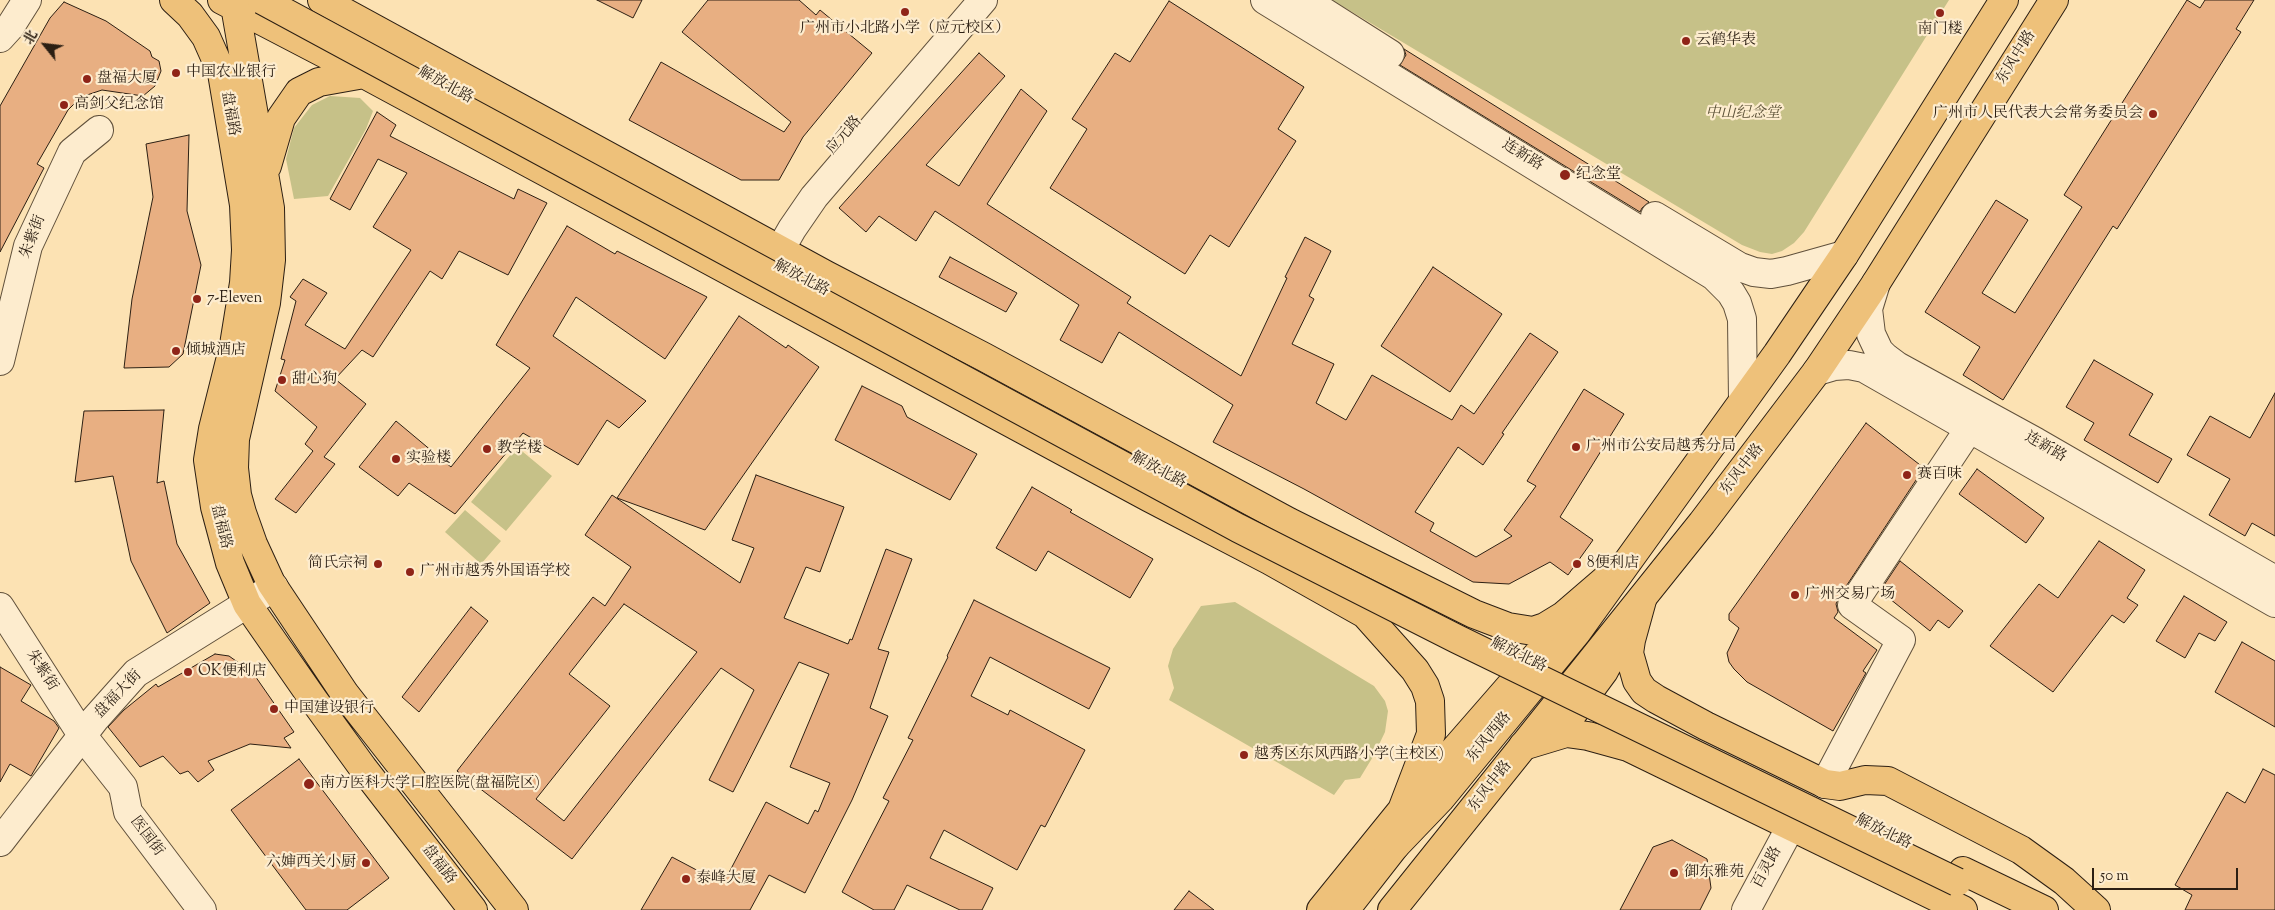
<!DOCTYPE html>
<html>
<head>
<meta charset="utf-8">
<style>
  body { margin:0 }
  #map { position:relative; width:2275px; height:910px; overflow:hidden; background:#fce2b3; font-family:"Sorts Mill Goudy","Noto Serif SC",serif }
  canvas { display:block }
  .north { position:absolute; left:20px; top:20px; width:50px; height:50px; -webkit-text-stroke:4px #fdecce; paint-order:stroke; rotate:299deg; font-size:14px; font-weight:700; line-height:20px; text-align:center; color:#2c1f13 }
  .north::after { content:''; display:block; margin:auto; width:18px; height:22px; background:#2c1f13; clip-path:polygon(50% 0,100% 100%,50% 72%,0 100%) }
  .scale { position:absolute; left:2092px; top:868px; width:146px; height:22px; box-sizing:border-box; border:2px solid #2c1f13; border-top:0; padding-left:6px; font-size:15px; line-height:18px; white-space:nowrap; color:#2c1f13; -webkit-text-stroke:4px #fdecce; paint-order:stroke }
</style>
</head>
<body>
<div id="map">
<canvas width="2275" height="910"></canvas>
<div class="north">北</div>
<div class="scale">50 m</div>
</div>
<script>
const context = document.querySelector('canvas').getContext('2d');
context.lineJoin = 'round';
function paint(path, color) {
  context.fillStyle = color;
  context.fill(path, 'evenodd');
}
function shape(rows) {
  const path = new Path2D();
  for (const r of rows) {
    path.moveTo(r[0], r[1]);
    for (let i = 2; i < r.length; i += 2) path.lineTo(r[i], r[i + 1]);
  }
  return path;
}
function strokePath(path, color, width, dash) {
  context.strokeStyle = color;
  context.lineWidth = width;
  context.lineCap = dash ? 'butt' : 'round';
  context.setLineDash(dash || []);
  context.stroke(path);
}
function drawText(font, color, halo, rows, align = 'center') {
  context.font = font + ' "Sorts Mill Goudy","Noto Serif SC",serif';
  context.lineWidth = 4.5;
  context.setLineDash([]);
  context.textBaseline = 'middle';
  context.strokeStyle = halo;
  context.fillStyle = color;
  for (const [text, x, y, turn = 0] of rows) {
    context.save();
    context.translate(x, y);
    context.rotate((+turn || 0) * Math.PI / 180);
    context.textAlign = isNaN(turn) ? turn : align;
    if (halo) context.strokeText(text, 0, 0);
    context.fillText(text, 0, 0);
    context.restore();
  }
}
paint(shape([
  [1332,0,1949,0,1804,232,1794,243,1782,251,1772,254,1760,252,1742,245],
  [330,96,360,98,373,111,366,129,328,196,294,199,286,159,294,128,312,105],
  [517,447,552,476,506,531,471,502],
  [465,510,501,541,481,564,445,532],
  [1235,602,1374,686,1385,701,1388,711,1385,732,1374,755,1360,778,1345,780,1334,795,1169,700,1174,688,1168,666,1173,649,1201,606]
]), '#c6c188');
const building = shape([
  [597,0,642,0,633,18,597,0],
  [708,0,799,0,816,15,820,10,872,53,803,137,779,180,741,180,629,120,661,62,784,132,791,122,682,32,708,0],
  [2187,0,2200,8,2205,0,2254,0,2236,29,2241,32,2117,229,2113,226,2003,400,1963,375,1980,347,1925,312,1996,200,2028,220,1982,293,2015,313,2082,207,2064,195,2187,0],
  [1169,1,1304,87,1278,129,1296,141,1229,247,1210,235,1185,274,1050,188,1087,129,1072,119,1115,53,1130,62,1169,1],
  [64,2,106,21,150,51,152,57,159,61,161,71,155,86,143,96,102,90,81,97,68,110,37,164,44,168,0,252,0,106,50,18,64,2],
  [1404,49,1649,202,1642,208,1640,212,1400,65,1406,55,1404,49],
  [979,53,1005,76,926,165,959,186,1021,89,1047,111,987,204,1131,297,1127,303,1241,376,1287,278,1285,277,1305,237,1331,251,1309,296,1314,299,1292,344,1334,364,1316,403,1346,420,1372,375,1452,420,1461,405,1474,414,1530,333,1558,352,1502,433,1504,434,1483,465,1458,447,1415,512,1434,523,1430,531,1476,557,1512,536,1504,530,1536,486,1527,481,1584,389,1624,414,1560,517,1593,540,1568,575,1550,562,1509,584,1473,582,1304,489,1213,442,1233,405,1119,332,1102,363,1060,340,1079,305,935,211,916,241,879,216,866,232,839,208,979,53],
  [377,112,396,125,390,136,514,199,518,189,547,203,508,275,459,251,442,279,430,271,373,357,362,350,335,379,366,404,324,457,335,464,296,513,275,499,313,451,305,444,317,427,275,391,285,360,281,359,296,301,290,297,303,279,327,293,305,325,345,349,411,250,373,227,407,173,378,159,350,210,330,199,377,112],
  [189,135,187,211,201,265,183,354,169,367,124,368,132,299,153,197,146,144,189,135],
  [567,226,615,254,617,251,707,297,665,359,576,297,553,336,646,401,619,428,607,420,578,465,523,433,455,514,409,483,398,496,359,467,396,421,451,467,530,368,496,345,567,226],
  [950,257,1017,293,1006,312,939,277,950,257],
  [1433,267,1502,314,1450,392,1381,346,1433,267],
  [739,316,786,348,788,345,819,367,705,530,617,498,739,316],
  [2094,360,2153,394,2129,435,2172,459,2158,483,2084,440,2094,423,2066,407,2094,360],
  [862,386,902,406,907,417,977,454,950,500,835,440,862,386],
  [2275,393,2275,536,2252,523,2245,536,2209,515,2230,479,2187,455,2210,416,2250,438,2275,393],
  [164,410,157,483,164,481,177,544,210,603,167,633,131,561,113,476,75,482,84,411,164,410],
  [1866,423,1924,468,1839,597,1836,604,1838,612,1834,618,1877,650,1863,671,1866,673,1833,731,1747,682,1734,669,1729,662,1727,653,1739,628,1729,620,1729,614,1866,423],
  [1977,469,2044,518,2026,543,1959,494,1977,469],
  [756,475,844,507,820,572,806,567,784,618,848,644,850,639,852,640,886,549,912,559,878,649,889,652,870,708,888,716,852,800,805,893,769,875,750,910,641,910,672,857,723,884,766,802,808,824,815,810,818,812,830,783,790,767,829,674,799,662,733,792,709,780,754,690,721,668,572,859,457,771,593,597,605,606,631,567,585,535,612,495,740,583,754,548,732,540,756,475],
  [624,604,697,652,564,821,536,799,610,706,569,674,624,604],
  [1032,487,1072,510,1070,512,1153,559,1130,598,1048,551,1036,571,996,548,1032,487],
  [2099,541,2145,570,2127,598,2138,605,2124,623,2112,615,2053,692,1990,646,2039,584,2058,598,2099,541],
  [1900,561,1963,611,1949,628,1938,620,1930,631,1880,591,1900,561],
  [2184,596,2227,622,2215,641,2199,633,2185,658,2156,641,2184,596],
  [974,600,1110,668,1089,709,990,657,971,696,1008,715,1010,710,1085,750,1045,827,1041,825,1017,870,944,830,930,858,993,888,982,910,960,910,907,885,894,910,874,910,842,892,889,801,883,798,913,740,908,738,948,657,947,656,974,600],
  [471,607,488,621,419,712,402,697,471,607],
  [2242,642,2275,661,2275,727,2215,692,2242,642],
  [215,654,229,656,253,673,294,732,284,738,291,748,250,744,208,761,214,770,198,782,188,771,180,774,163,756,140,767,108,727,124,710,156,684,158,687,215,654],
  [0,667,31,685,21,701,54,721,59,728,31,776,10,764,0,782,0,667],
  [299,759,389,878,347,910,306,910,231,810,299,759],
  [2263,769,2275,775,2275,910,2185,910,2192,895,2175,885,2227,792,2245,803,2263,769],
  [1672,840,1707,859,1711,888,1700,910,1620,910,1653,847,1672,840],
  [1189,891,1214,910,1174,910,1189,891]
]);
paint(building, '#e8af82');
strokePath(building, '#2c1f13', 1);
const minor = shape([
  [1265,0,1714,276,1731,293,1737,303,1742,319,1743,400],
  [1305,0,1390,54],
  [0,38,10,27,27,0],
  [1655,216,1740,267,1754,272,1771,274,1787,271,1844,255],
  [768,271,792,229,814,197,983,0],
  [1876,283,1868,309,1871,334,1879,351,1885,357,1897,366,2036,442,2275,580],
  [0,361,28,246,72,152,99,130],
  [1817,371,1834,366,1849,365,1864,368,2275,603],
  [0,607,82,735,123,787,128,812,202,910],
  [1825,784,1901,640,1852,605,1969,429],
  [0,842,95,719,136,673,274,587],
  [1746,910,1791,826]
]);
const major = shape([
  [174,0,190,15,206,37,222,73,244,205,246,250,244,283,234,345,213,429,208,460,215,507,230,563,247,604,313,699,363,768,473,910],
  [222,0,364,74,1150,498,1269,560,1365,614,1415,670,1425,686,1430,701,1431,734,1402,810,1395,846],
  [234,0,270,208,271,260,266,303,235,439,234,468,237,495,242,513,253,544,271,583,345,694,514,910],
  [322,0,826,275,984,357,1289,522,1474,614,1508,627,1533,631,1545,627,1563,616,1613,573],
  [267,166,281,118,299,92,319,82,364,74],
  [1642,600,1631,640,1629,653,1637,681,1644,691,1656,699,1706,726,1825,784,1840,786,1865,780,1888,781,2021,850,2064,881,2096,910],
  [1542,736,1560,725,1573,713,1604,671,1628,626],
  [1523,746,1566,733,1588,736,1628,747,1963,910],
  [1963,871,2044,910],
  [1321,910,1402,810,1566,622]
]);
const highway = shape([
  [1345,910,1395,846,1440,799,1577,632,1777,354,1844,255,2004,0],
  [1392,910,1702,523,1817,371,1876,283,2054,0]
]);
strokePath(minor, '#60503b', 30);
strokePath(major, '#2c1f13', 30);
strokePath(highway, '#2c1f13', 30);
strokePath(minor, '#fdecce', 28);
strokePath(major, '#eec17a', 28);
strokePath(highway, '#eec17a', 28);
const majorBridge = shape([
  [262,0,1238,528,1457,639,1957,882]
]);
strokePath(majorBridge, '#2c1f13', 30, []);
strokePath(majorBridge, '#eec17a', 28);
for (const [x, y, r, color] of [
  [905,12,5,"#8f2418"],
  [1940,13,5,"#8f2418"],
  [1686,41,5,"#8f2418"],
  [176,73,5,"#8f2418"],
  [87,79,5,"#8f2418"],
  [64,105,5,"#8f2418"],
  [2153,114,5,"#8f2418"],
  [1565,175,6,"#8f2418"],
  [197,299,5,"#8f2418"],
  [176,351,5,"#8f2418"],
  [282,380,5,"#8f2418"],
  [1576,447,5,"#8f2418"],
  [487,449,5,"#8f2418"],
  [396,459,5,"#8f2418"],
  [1907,475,5,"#8f2418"],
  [378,564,5,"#8f2418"],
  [1577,564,5,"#8f2418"],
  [410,572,5,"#8f2418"],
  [1795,595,5,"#8f2418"],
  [188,672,5,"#8f2418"],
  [274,709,5,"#8f2418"],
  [1244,755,5,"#8f2418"],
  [309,784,6,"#8f2418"],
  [366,863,5,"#8f2418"],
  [1674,873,5,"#8f2418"],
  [686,879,5,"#8f2418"]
]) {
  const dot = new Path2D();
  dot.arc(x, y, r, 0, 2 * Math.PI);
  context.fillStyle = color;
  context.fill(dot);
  strokePath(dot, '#fdecce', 2);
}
drawText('15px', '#2c1f13', '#fdecce', [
  ["广州市小北路小学（应元校区）",905,29,"center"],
  ["南门楼",1940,30,"center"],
  ["云鹤华表",1696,41],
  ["中国农业银行",186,73],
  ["盘福大厦",97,79],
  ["高剑父纪念馆",74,105],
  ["广州市人民代表大会常务委员会",2143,114,"right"],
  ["纪念堂",1576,175],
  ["7-Eleven",207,299],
  ["倾城酒店",186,351],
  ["甜心狗",292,380],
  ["广州市公安局越秀分局",1586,447],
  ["教学楼",497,449],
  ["实验楼",406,459],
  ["赛百味",1917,475],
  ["简氏宗祠",368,564,"right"],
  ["8便利店",1587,564],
  ["广州市越秀外国语学校",420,572],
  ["广州交易广场",1805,595],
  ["OK便利店",198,672],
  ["中国建设银行",284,709],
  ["越秀区东风西路小学(主校区)",1254,755],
  ["南方医科大学口腔医院(盘福院区)",320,784],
  ["六婶西关小厨",356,863,"right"],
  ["御东雅苑",1684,873],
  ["泰峰大厦",696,879]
], 'left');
drawText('15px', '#2c1f13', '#fdecce', [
  ["东风中路",2017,58,-58],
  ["解放北路",445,86,29],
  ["盘福路",229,114,80],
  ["应元路",845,136,-49],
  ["连新路",1522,156,32],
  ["朱紫街",34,237,-69],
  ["解放北路",801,279,28],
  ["连新路",2045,448,30],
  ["东风中路",1743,470,-52],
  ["解放北路",1158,471,28],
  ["盘福路",220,527,76],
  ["解放北路",1518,656,26],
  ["朱紫街",41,671,57],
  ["盘福大街",119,695,-46],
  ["东风西路",1490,738,-50],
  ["东风中路",1491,787,-52],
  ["解放北路",1883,833,26],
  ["医国街",146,837,53],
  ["盘福路",438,865,52],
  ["百灵路",1768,868,-62]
]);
drawText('italic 15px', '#5a5036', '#fdecce', [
  ["中山纪念堂",1743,114]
]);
</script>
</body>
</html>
